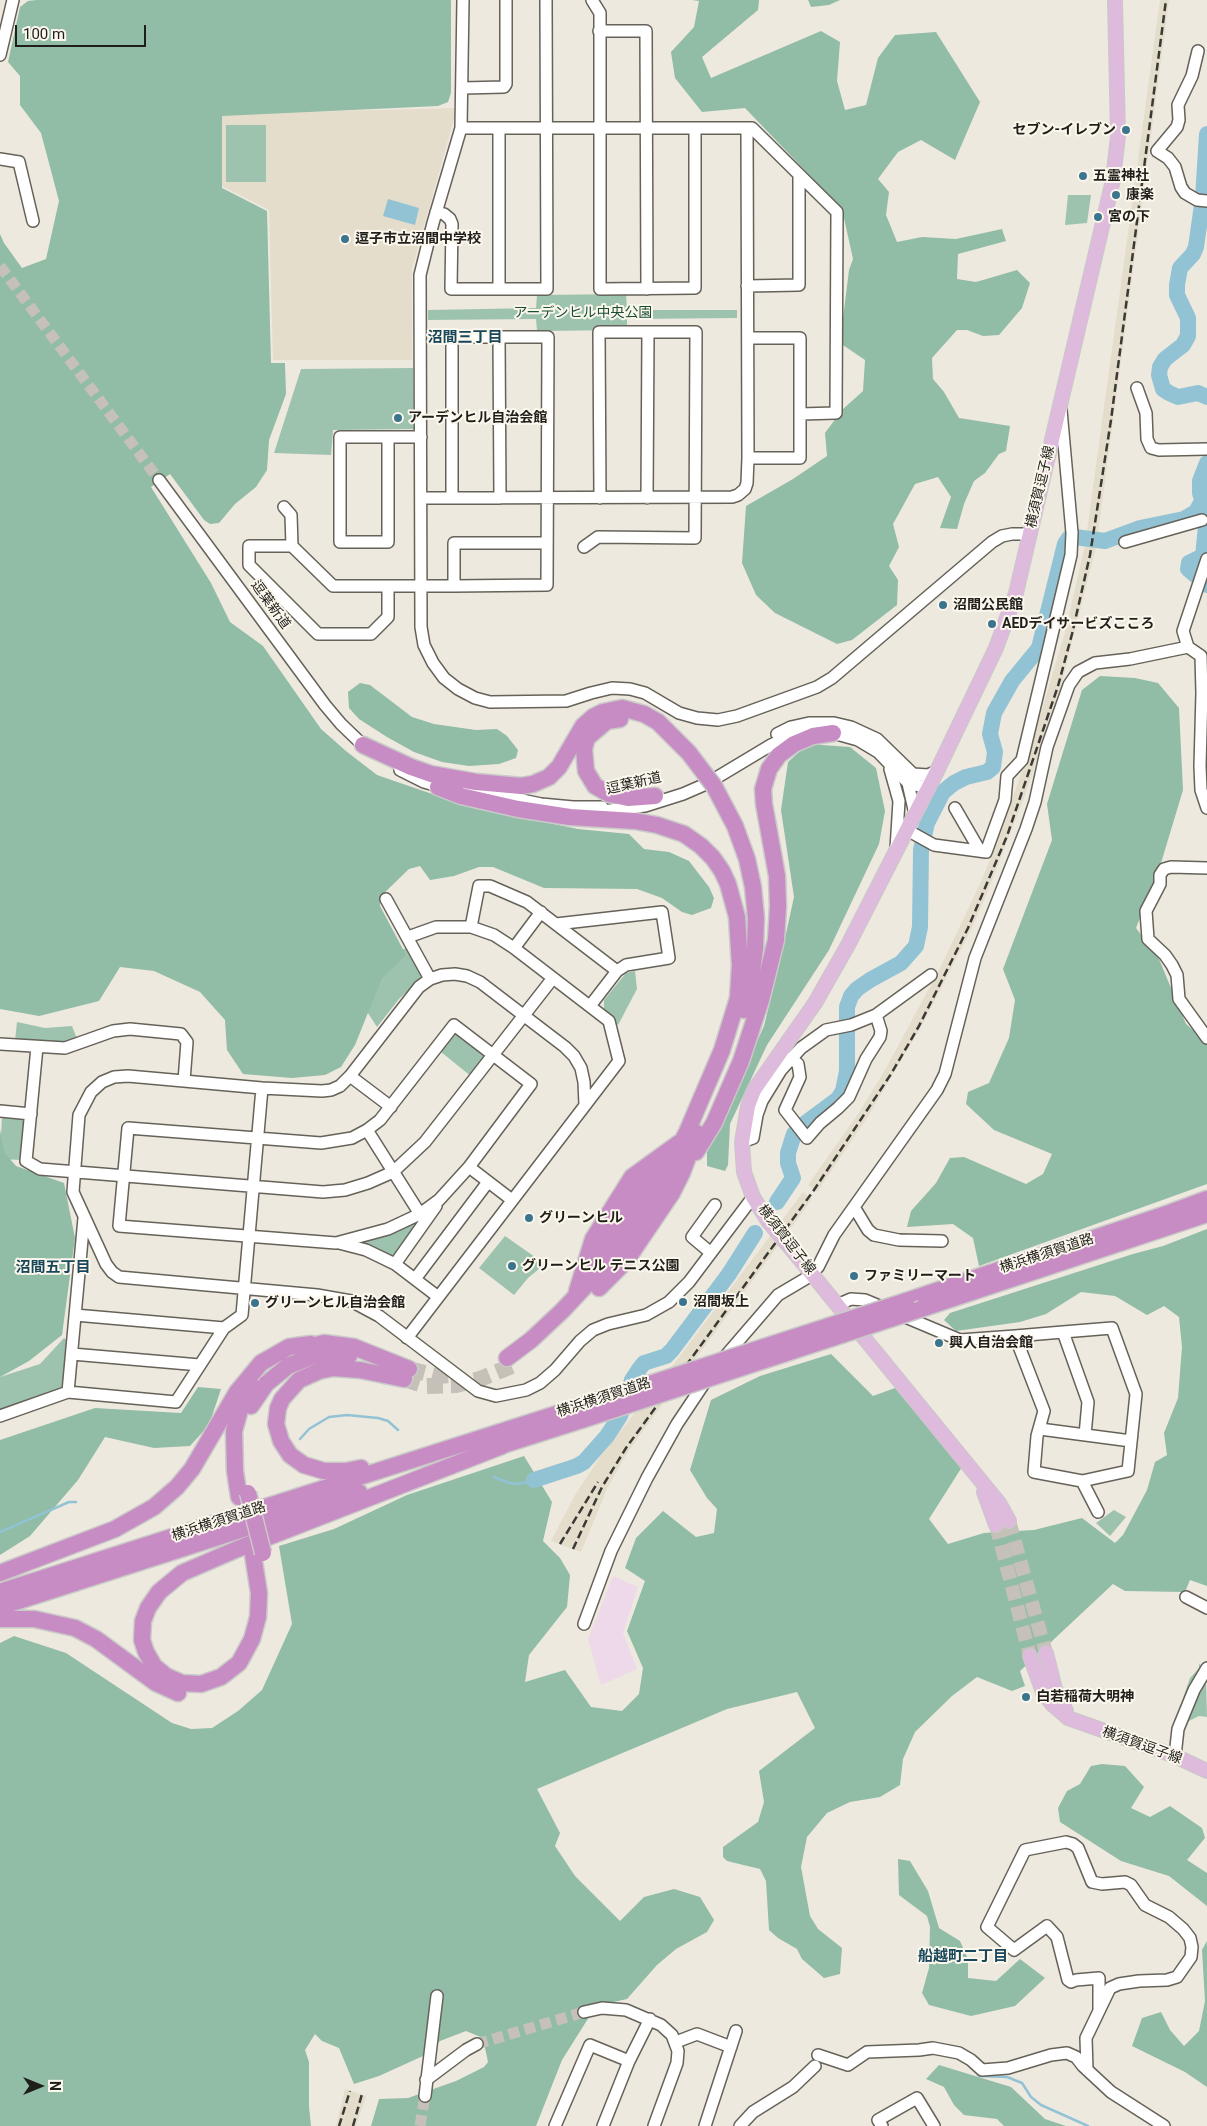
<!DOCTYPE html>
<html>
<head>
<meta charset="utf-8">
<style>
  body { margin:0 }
  #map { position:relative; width:1207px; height:2126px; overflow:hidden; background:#eee9df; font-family:Roboto,sans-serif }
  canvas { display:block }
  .north { position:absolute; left:15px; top:2061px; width:50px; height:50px; -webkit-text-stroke:4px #fbf7ec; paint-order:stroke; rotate:90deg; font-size:14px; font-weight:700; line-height:20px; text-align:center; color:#201e1b }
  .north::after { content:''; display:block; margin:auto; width:18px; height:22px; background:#201e1b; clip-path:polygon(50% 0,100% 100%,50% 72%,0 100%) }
  .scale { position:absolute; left:15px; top:25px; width:131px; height:22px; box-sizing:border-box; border:2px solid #201e1b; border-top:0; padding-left:6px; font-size:15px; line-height:18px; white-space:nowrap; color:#201e1b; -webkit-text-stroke:4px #fbf7ec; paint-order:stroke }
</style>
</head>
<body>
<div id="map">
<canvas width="1207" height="2126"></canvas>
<div class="north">N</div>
<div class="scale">100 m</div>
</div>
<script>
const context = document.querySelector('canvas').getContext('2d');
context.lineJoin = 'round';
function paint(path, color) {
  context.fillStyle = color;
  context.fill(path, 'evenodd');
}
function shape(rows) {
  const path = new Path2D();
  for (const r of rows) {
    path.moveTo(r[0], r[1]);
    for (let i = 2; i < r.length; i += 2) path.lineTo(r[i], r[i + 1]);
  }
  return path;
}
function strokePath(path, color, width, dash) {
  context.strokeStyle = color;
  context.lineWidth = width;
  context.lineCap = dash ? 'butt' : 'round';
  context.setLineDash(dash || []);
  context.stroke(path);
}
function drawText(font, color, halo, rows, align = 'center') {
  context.font = font + ' Roboto,"Noto Sans JP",sans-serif';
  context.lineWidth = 4;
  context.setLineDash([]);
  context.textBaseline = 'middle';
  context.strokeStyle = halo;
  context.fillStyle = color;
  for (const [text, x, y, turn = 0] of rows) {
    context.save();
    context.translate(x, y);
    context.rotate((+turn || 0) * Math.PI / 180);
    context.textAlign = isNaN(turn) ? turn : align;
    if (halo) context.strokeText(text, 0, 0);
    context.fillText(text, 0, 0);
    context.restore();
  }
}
paint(shape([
  [613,1576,638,1587,623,1633,637,1669,601,1685,588,1639]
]), '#edd9e9');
paint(shape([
  [1160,0,1169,0,1098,533,1087,531],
  [457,108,412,269,412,360,273,360,269,210,220,185,220,114],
  [1085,545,1096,547,1061,686,1028,787,989,888,971,930,921,1027,867,1118,817,1192,808,1185,860,1111,885,1070,939,970,980,884,1001,832,1035,733,1065,632],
  [803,1192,812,1199,627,1453,607,1489,581,1552,551,1541,575,1495,600,1457,679,1357],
  [345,2089,366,2096,356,2126,336,2126]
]), '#e4ddcb');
paint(shape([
  [226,125,266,125,266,182,226,182],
  [1068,195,1091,195,1087,223,1065,225],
  [626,294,627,310,737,310,737,318,627,319,627,330,537,331,536,319,428,320,428,310,536,308,537,295],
  [413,368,414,429,333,430,331,455,274,453,301,369],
  [407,948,423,976,399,999,377,1027,362,1004,387,955],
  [635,971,637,989,618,1025,604,1011,604,1000,626,973],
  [17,1022,45,1028,72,1026,77,1039,66,1043,15,1041],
  [457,1032,488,1056,472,1077,441,1052],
  [2,1116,25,1117,22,1160,0,1159],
  [416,1221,419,1224,394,1259,365,1246,364,1241],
  [505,1236,545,1264,528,1278,514,1295,479,1268],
  [64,1338,69,1342,63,1390,0,1411,0,1377,40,1364],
  [1114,1510,1126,1517,1110,1536,1096,1523],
  [1199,1663,1202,1669,1175,1722,1190,1678,1199,1668],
  [1206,1679,1207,1717,1199,1716,1185,1723,1198,1690]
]), '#9dc3ae');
paint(shape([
  [37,0,451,0,451,93,448,102,438,106,222,116,222,188,267,211,271,363,285,363,286,394,269,440,267,470,256,487,235,504,219,523,210,524,204,520,170,474,151,487,211,583,230,622,263,646,321,729,346,751,377,775,467,806,578,829,629,834,644,849,669,852,689,861,709,887,714,898,711,908,692,915,682,912,662,898,637,889,544,888,493,867,479,867,454,876,430,880,420,866,409,869,381,896,380,906,406,955,382,978,355,1045,341,1067,325,1075,292,1078,243,1074,227,1050,225,1020,200,992,154,971,120,967,99,1001,39,1016,0,1009,0,234,4,243,22,268,46,259,59,201,41,133,20,105,20,76,8,62,20,7,28,1],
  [692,0,759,0,758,10,702,57,711,78,821,31,840,42,837,81,845,110,866,105,878,58,895,35,936,32,980,102,955,160,921,140,898,152,878,179,889,192,886,215,897,242,922,237,956,239,1002,229,1006,241,958,254,957,279,976,282,1017,270,1030,283,1022,308,999,335,983,336,967,330,957,330,932,358,933,379,944,392,959,418,1010,426,1006,451,999,454,985,473,974,481,964,504,957,529,940,528,951,497,938,477,915,484,893,524,899,547,889,566,898,580,897,605,852,640,837,644,775,613,756,595,742,563,746,506,793,479,827,456,825,433,842,410,863,391,865,360,840,343,849,270,853,259,842,209,745,108,702,112,675,78,671,52,694,27,699,1],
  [808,0,840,0,829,5,811,7],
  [1100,676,1135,678,1158,683,1179,708,1183,790,1161,863,1136,928,1159,959,1186,1024,1207,1042,1207,1184,979,1266,973,1238,953,1224,907,1227,911,1211,936,1183,950,1158,964,1157,1026,1184,1043,1174,1052,1154,994,1130,966,1104,968,1092,989,1083,1009,1038,1015,1000,1003,969,1052,840,1047,804,1082,690],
  [360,683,370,685,412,717,434,724,476,730,497,729,507,736,518,750,516,758,499,764,469,766,442,762,414,752,387,737,359,719,349,708,348,692],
  [808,744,850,747,876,768,885,811,879,844,829,950,767,1045,730,1124,728,1165,725,1171,707,1166,707,1152,764,1026,780,961,794,897,781,810,788,762],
  [0,1129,4,1152,16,1166,64,1183,75,1238,62,1335,29,1361,0,1377],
  [1207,1229,1207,1586,1190,1580,1185,1592,1125,1591,1113,1584,1020,1671,1025,1686,1012,1691,977,1677,952,1696,915,1732,903,1759,900,1785,880,1797,850,1802,827,1813,807,1837,801,1867,810,1916,818,1929,842,1948,840,1974,824,1978,802,1959,797,1949,778,1938,769,1930,766,1881,760,1869,727,1861,723,1857,723,1847,758,1822,764,1802,759,1771,815,1728,797,1692,727,1709,537,1789,560,1833,555,1846,575,1876,620,1921,644,1897,674,1889,700,1897,714,1920,707,1932,676,1949,657,1965,627,1999,596,2006,562,2060,536,2126,371,2126,379,2099,408,2098,456,2081,484,2067,488,2062,483,2038,466,2031,440,2041,423,2056,379,2076,354,2084,339,2048,322,2041,315,2034,305,2050,309,2062,309,2107,311,2126,0,2126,0,1643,14,1636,66,1653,172,1723,191,1729,212,1728,238,1711,262,1690,292,1624,279,1546,334,1529,407,1495,524,1456,552,1502,543,1541,560,1558,570,1575,567,1607,529,1655,525,1682,565,1670,591,1707,622,1711,639,1694,643,1668,627,1631,645,1581,625,1568,636,1538,663,1511,696,1537,714,1533,717,1509,707,1498,690,1470,711,1400,760,1376,831,1354,873,1396,895,1388,962,1467,929,1519,948,1544,984,1533,1034,1530,1082,1518,1115,1543,1123,1535,1147,1490,1155,1462,1167,1455,1164,1433,1178,1398,1182,1347,1179,1317,1164,1306,1147,1315,1115,1296,1081,1292,1046,1314,1020,1322,956,1331,944,1320,950,1313,1133,1254,1163,1246],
  [198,1387,221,1389,209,1425,190,1446,154,1448,105,1437,78,1480,30,1536,0,1555,0,1440,95,1408,181,1413],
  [1102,1764,1125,1766,1144,1787,1131,1808,1150,1817,1170,1806,1202,1828,1205,1838,1187,1860,1207,1873,1207,1906,1169,1876,1121,1861,1060,1822,1058,1808,1067,1791,1080,1784,1091,1766],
  [898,1859,910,1861,928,1891,939,1928,960,1941,968,1959,968,1978,996,1981,1020,1959,1045,1978,1015,2006,971,2016,929,2005,922,1993,929,1968,930,1927,927,1916,899,1895],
  [1207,1941,1207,2087,1185,2072,1132,2046,1142,2018,1161,2012,1170,2030,1184,2046,1199,2031,1205,2001,1202,1950],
  [939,2065,1011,2087,1045,2119,1066,2126,1004,2126,997,2119,964,2115,954,2105,944,2087,926,2079]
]), '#91bca5');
paint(shape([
  [388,199,419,208,415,225,383,216]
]), '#92c3d5');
strokePath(shape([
  [300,1439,309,1429,329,1417,347,1415,378,1418,388,1421,398,1430],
  [494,1477,509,1483,519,1484,534,1480],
  [0,1532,69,1502,76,1502],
  [976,2071,979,2076,1007,2077,1022,2083,1031,2097,1041,2105,1088,2126]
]), '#92c3d5', 2.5);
strokePath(shape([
  [1207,134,1203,198,1196,247,1193,254,1180,268,1177,285,1177,295,1188,318,1188,336,1183,345,1165,359,1160,367,1159,375,1163,389,1169,393,1178,397,1198,393,1207,397],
  [1207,463,1200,481,1200,493,1207,516,1203,556,1189,563,1188,569,1207,585],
  [777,1202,793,1178,788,1163,788,1153,794,1134,803,1125,838,1099,843,1091,847,1071,847,1007,851,996,857,989,870,980,901,963,916,946,920,927,921,850,927,823,943,792,954,783,966,777,987,772,993,767,995,752,990,734,994,713,1012,681,1039,648,1065,544,1069,538,1075,537,1105,541,1140,528,1184,519,1196,512,1201,503],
  [534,1480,577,1466,584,1462,607,1436,620,1416,632,1380,640,1368,644,1363,666,1356,672,1350,729,1274,755,1233]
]), '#92c3d5', 16);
strokePath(shape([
  [0,266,159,480],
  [477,2044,584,2012],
  [420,2126,425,2096]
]), '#c5c0b8', 11, [11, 5.5]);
strokePath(shape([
  [1009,1521,1046,1653],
  [996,1525,1030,1656]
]), '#c5c0b8', 14, [14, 7]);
strokePath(shape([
  [409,1369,436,1376,453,1375],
  [404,1379,426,1386,456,1385,480,1379,514,1365]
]), '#c5c0b8', 16, [16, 8]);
const minor = shape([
  [463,0,461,128,433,223,420,275,421,627,424,645,433,663,444,678,458,689,475,698,490,702,566,701,591,693,612,688,630,689,645,693,679,713,697,718,718,720,737,716,817,687,832,678,992,542,1002,536,1012,534,1029,534],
  [592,0,600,13,600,289,695,288,695,128],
  [599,31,646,31,647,289],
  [1198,51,1192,76,1178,105,1179,120,1177,127,1157,151,1168,158,1175,167,1181,187,1185,193,1197,200,1207,201],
  [0,55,13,0],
  [463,88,504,87,506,84,506,0],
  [461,128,752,128,837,212,836,413,800,414],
  [0,159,19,162,33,221],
  [436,212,444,214,450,219,452,224,451,289,547,289,546,0],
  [747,286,799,285,799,175],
  [499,289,499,128],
  [499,337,500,498],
  [748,338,800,338,800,458,748,458],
  [1137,388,1146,413,1147,439,1151,448,1159,450,1207,449],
  [388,437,388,542,340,542,340,437,421,437],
  [159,480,325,705,341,724,367,749],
  [421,498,732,497,738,495,745,489,747,483,748,458,747,128],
  [647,498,648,332],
  [284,507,291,515,292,546],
  [1125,542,1202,520],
  [584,547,598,537,695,538,696,332,599,332,600,498],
  [1207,559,1183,631,1188,647,1201,656,1202,693,1200,766,1201,790,1207,808],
  [388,586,388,617,371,634,318,634,249,565,249,546,292,546,333,586,454,586,547,585,548,337,452,337,452,498],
  [454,586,454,543,547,543],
  [777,734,791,727,809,723,834,723,851,727,877,739,913,774,928,775,937,771],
  [890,769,899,801,896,849],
  [400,770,424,782,445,788],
  [907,779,915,814],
  [460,787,541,804,573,807,602,807],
  [955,808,980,851],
  [593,812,645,806,683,794,706,784,771,745,794,734,810,731,833,733,858,740,878,752,909,784,921,786,931,783],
  [907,830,934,845,986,852,1005,800,1007,776,1022,760,1071,555,1072,533,1061,410],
  [1207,868,1171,867,1164,869,1160,875,1160,884,1146,911,1148,939,1165,955,1172,965,1177,975,1179,999,1207,1038],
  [386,899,430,979],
  [556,924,662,912,669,958,626,965,617,971,590,1006],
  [471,927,479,886,490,886,527,902,617,971],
  [514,948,541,912],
  [454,1025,531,1084,469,1167,439,1200,420,1214,388,1229,336,1243,119,1226,128,1128,321,1143,352,1138,367,1130,380,1120,454,1025],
  [0,1044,65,1048,113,1031,130,1029,181,1034,187,1042,184,1081],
  [37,1047,26,1161,40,1169,323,1192,345,1190,368,1183,393,1172,425,1142,553,978],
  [791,1058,798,1064,800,1077,785,1110,807,1138,820,1123,838,1108,849,1097,866,1059,880,1037,881,1031,876,1015],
  [350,1076,391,1107],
  [585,1105,584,1082,581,1068,574,1056,565,1047,480,982,467,976,455,974,442,975,430,979,419,987,350,1076,340,1086,331,1090,322,1091,262,1088,128,1076,114,1077,102,1082,91,1092,79,1115,73,1192,106,1264,112,1272,119,1277,317,1295,351,1301,379,1316,478,1391,496,1396,526,1390,540,1383,555,1370,580,1341,593,1330,608,1324,646,1315,669,1302,689,1282,753,1197],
  [0,1111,31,1114],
  [367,1130,420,1214],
  [742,1142,753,1138,757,1115,762,1101,781,1070,801,1048,826,1030,851,1025,876,1015,931,975],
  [469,1167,512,1200],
  [854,1207,868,1230,874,1235,899,1240,942,1241],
  [339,1243,366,1250,395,1264,437,1296],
  [711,1253,692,1237,715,1205],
  [395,1264,436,1206],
  [415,1279,488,1182],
  [837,1305,851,1299,865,1300,960,1340,1015,1336,1063,1332,1112,1328,1136,1394,1128,1471,1082,1481,1034,1472,1037,1436,1044,1411,1015,1336],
  [75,1315,224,1328],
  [1063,1332,1088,1402,1085,1435],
  [407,1338,619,1061,609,1021,514,948,494,935,471,927,436,927,408,937],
  [72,1354,200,1365],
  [722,1360,778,1295,805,1279,818,1267,834,1235,937,1090,945,1074,975,958,1026,829,1035,802,1047,747,1069,685,1078,672,1095,663,1130,659,1188,647],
  [68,1392,84,1218],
  [0,1416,68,1392,176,1402,224,1328,242,1315,262,1088],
  [1040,1429,1131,1441],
  [1082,1481,1098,1512],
  [1186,1597,1207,1608],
  [584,1624,611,1551,647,1478,677,1424,707,1379],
  [1175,1756,1178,1729,1194,1690,1207,1668],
  [584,2012,602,2008,626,2010,661,2025,672,2035,678,2051,677,2063,654,2126],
  [676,2042,697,2034,731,2047],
  [818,2055,848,2065,867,2052,919,2050,933,2048,959,2053,971,2060,982,2070,1008,2068,1051,2055,1067,2053,1076,2057,1083,2066,1111,2092,1164,2126],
  [1087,2070,1086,2038,1110,1988,1119,1984,1139,1981,1167,1980,1177,1977,1191,1957,1192,1947,1190,1938,1183,1929,1169,1917,1145,1905,1131,1885,1125,1882,1102,1884,1092,1882,1078,1848,1073,1844,1066,1842,1025,1850,987,1927,1014,1950,1047,1926,1057,1937,1068,1980,1071,1982,1076,1980,1099,1978,1099,2009],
  [426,2080,466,2050,477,2044],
  [425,2096,437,1996],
  [555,2126,590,2045,629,2061],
  [603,2126,629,2061,650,2019],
  [705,2126,736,2031],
  [740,2126,753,2112,793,2087,815,2066],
  [882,2126,878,2120,917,2098,934,2126]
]);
const major = shape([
  [768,1221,753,1197,744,1172,742,1142,748,1106,754,1090,815,1003,848,945,937,771,996,648,1016,593,1113,180,1118,136,1115,0],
  [807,1268,999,1503,1009,1521],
  [984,1492,996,1525],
  [1046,1653,1055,1689,1066,1711],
  [1030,1656,1043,1692,1052,1704,1068,1718,1175,1756,1207,1771]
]);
const highway = shape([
  [620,719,607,721,587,738,584,749,586,771,595,786,609,794,628,798,655,796],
  [363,745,411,767,431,774,476,782,521,786,533,784,549,777,559,767,583,726,593,717,603,712,622,708,644,714,658,722,674,738],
  [714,786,735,826,747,859,753,887,756,918,755,949,750,985,744,1010],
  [438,787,461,796,518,809,570,817,635,821,657,825,684,834,701,846,713,858,722,871,728,884,737,917,740,965,738,998,722,1050,687,1132,652,1199,610,1260,562,1311,531,1340,507,1358],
  [696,1152,714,1123,741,1061,761,1000,776,940,778,906,777,876,764,804,763,789,769,769,779,755,794,744,813,736,833,733],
  [590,1266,651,1175,663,1164],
  [599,1288,626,1261,672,1193,682,1173,697,1133],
  [577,1291,593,1239,632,1177,679,1143],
  [906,1301,1169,1213,1207,1199],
  [921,1309,1207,1214],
  [302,1348,324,1343,354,1347,409,1369],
  [251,1406,266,1384,288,1366,313,1356,349,1356],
  [491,1449,582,1420],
  [361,1468,346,1471,324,1471,304,1465,290,1455,281,1441,276,1424,278,1408,282,1399,299,1380,319,1371,333,1368,360,1370,404,1379],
  [239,1497,235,1471,234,1431,240,1410,252,1386],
  [253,1555,259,1593,258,1617,252,1639,239,1663,221,1677,201,1684,182,1683,166,1676,154,1666,146,1652,142,1640,143,1621,148,1608,159,1592,182,1573,235,1550,502,1446],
  [0,1573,115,1529,154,1507,177,1487,192,1469,237,1392,261,1363,289,1347,311,1344],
  [0,1592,578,1407],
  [0,1607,359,1492],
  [0,1619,34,1619,75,1628,96,1639,156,1683,178,1693]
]);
strokePath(minor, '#666259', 14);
strokePath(major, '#c9c9c8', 16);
strokePath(highway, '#c9c9c8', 19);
strokePath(minor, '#fff', 11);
strokePath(major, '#debadc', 14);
strokePath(highway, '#c88cc4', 16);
strokePath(shape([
  [560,1544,598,1482],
  [573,1549,602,1487,626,1448,814,1190,891,1074,919,1026,968,928,1007,836,1058,686,1072,634,1090,555,1111,420,1166,0],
  [339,2126,350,2091],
  [353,2126,362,2094]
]), '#3b3935', 2.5, [8, 4]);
const majorBridge = shape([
  [768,1221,807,1268]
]);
const highwayBridge = shape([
  [674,738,689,753,714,786],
  [578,1407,906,1301],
  [582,1420,921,1309],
  [248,1493,263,1553]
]);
strokePath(majorBridge, '#c9c9c8', 16, []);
strokePath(highwayBridge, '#c9c9c8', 19, []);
strokePath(majorBridge, '#debadc', 14);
strokePath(highwayBridge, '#c88cc4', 16);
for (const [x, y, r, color] of [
  [1126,130,5,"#3b748d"],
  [1083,176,5,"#3b748d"],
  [1116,195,5,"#3b748d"],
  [1098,217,5,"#3b748d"],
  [345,239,5,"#3b748d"],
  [398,418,5,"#3b748d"],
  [943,605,5,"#3b748d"],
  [992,624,5,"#3b748d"],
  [529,1218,5,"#3b748d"],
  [512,1266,5,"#3b748d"],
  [854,1276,5,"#3b748d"],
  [683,1302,5,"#3b748d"],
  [255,1303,5,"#3b748d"],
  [939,1343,5,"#3b748d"],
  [1026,1697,5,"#3b748d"]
]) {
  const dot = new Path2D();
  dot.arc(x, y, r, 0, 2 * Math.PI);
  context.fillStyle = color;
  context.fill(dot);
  strokePath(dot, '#fbf7ec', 2);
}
drawText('bold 14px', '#201e1b', '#fbf7ec', [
  ["セブン-イレブン",1116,130,"right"],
  ["五霊神社",1093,176],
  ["康楽",1126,195],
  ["宮の下",1108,217],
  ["逗子市立沼間中学校",355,239],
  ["アーデンヒル自治会館",408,418],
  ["沼間公民館",953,605],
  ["AEDデイサービズこころ",1002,624],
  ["グリーンヒル",539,1218],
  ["グリーンヒル テニス公園",522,1266],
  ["ファミリーマート",864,1276],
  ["沼間坂上",693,1302],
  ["グリーンヒル自治会館",265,1303],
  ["興人自治会館",949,1343],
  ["白若稲荷大明神",1036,1697]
], 'left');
drawText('14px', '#184e36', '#fbf7ec', [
  ["アーデンヒル中央公園",583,313]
]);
drawText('14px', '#201e1b', '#fbf7ec', [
  ["横須賀逗子線",1041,487,-77],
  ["逗葉新道",270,605,54],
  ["逗葉新道",634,784,-13],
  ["横須賀逗子線",786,1240,52],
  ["横浜横須賀道路",1047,1254,-18],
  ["横浜横須賀道路",604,1398,-18],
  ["横浜横須賀道路",219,1522,-18],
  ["横須賀逗子線",1142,1746,20]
]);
drawText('bold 15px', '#18475b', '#fbf7ec', [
  ["沼間三丁目",465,338],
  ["沼間五丁目",53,1268],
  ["船越町二丁目",963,1957]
]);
</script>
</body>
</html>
